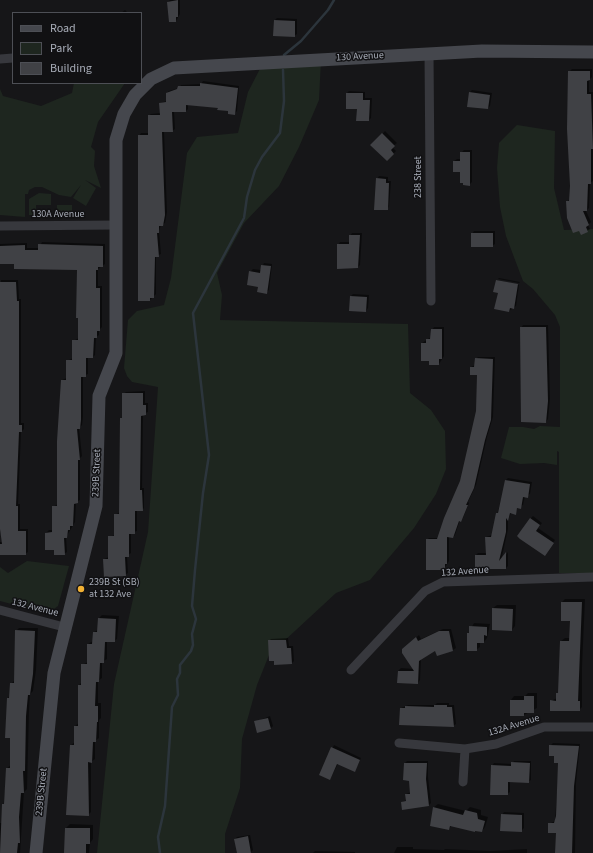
<!DOCTYPE html>
<html>
<head>
<meta charset="utf-8">
<style>
  body { margin:0 }
  #map { position:relative; width:593px; height:853px; overflow:hidden; background:#161618; font-family:"Source Sans 3",sans-serif }
  canvas { display:block }
  .legend { position:absolute; left:12px; top:12px; width:130px; height:72px; box-sizing:border-box; background:#111113; border:1px solid #4d4f55; margin:0; padding:5px 7px; list-style:none; font-size:12px; color:#a8adb8 }
  .legend li { display:flex; align-items:center; gap:8px; height:20px }
  .legend b { width:20px; border:1px solid #4d4f55 }
</style>
</head>
<body>
<div id="map">
<canvas width="593" height="853"></canvas>
<ul class="legend">
<li><b style="height:5px;background:#45474d"></b>Road</li>
<li><b style="height:11px;background:#1e261f"></b>Park</li>
<li><b style="height:11px;background:#404145"></b>Building</li>
</ul>
</div>
<script>
const context = document.querySelector('canvas').getContext('2d');
context.lineJoin = 'round';
function paint(path, color) {
  context.fillStyle = color;
  context.fill(path, 'evenodd');
}
function shape(rows) {
  const path = new Path2D();
  for (const r of rows) {
    path.moveTo(r[0], r[1]);
    for (let i = 2; i < r.length; i += 2) path.lineTo(r[i], r[i + 1]);
  }
  return path;
}
function strokePath(path, color, width, dash) {
  context.strokeStyle = color;
  context.lineWidth = width;
  context.lineCap = dash ? 'butt' : 'round';
  context.setLineDash(dash || []);
  context.stroke(path);
}
function drawText(font, color, halo, rows, align = 'center') {
  context.font = font + ' "Source Sans 3",sans-serif';
  context.lineWidth = 3;
  context.setLineDash([]);
  context.textBaseline = 'middle';
  context.strokeStyle = halo;
  context.fillStyle = color;
  for (const [text, x, y, turn = 0] of rows) {
    context.save();
    context.translate(x, y);
    context.rotate((+turn || 0) * Math.PI / 180);
    context.textAlign = isNaN(turn) ? turn : align;
    if (halo) context.strokeText(text, 0, 0);
    context.fillText(text, 0, 0);
    context.restore();
  }
}
paint(shape([
  [321,60,319,100,299,147,279,186,244,223,217,273,222,295,220,320,408,324,410,393,431,410,445,431,446,469,436,494,414,528,370,580,336,593,269,655,257,685,242,739,240,788,225,834,225,853,97,853,114,684,148,532,158,387,132,382,127,376,124,368,128,320,137,311,164,305,171,278,187,153,197,137,238,133,248,92,263,63],
  [74,83,125,83,98,122,91,147,95,151,94,166,101,188,85,180,96,188,86,206,73,198,81,185,71,197,59,195,42,187,35,187,29,190,28,194,25,194,25,217,0,215,0,89,3,96,41,106,72,93],
  [517,125,555,131,554,188,564,230,593,229,593,573,559,573,559,452,557,451,557,465,544,463,520,464,501,458,509,427,523,427,534,429,540,426,560,427,560,327,555,315,533,289,523,281,506,236,500,207,497,168,499,143],
  [39,193,51,194,51,205,36,205,36,215,29,215,29,199],
  [57,205,72,205,72,215,57,215],
  [27,561,69,566,58,606,50,612,42,612,0,601,0,567,8,573]
]), '#1e261f');
paint(shape([
  [170,0,180,0,180,14,176,21,168,2],
  [125,10,128,13,121,13],
  [277,18,297,19,297,34,294,36,275,20],
  [572,69,592,69,592,77,589,80,589,92,593,92,593,181,590,183,589,208,586,211,591,222,588,225,590,229,587,231,567,202,570,199,569,72],
  [203,81,239,86,237,111,234,114,229,110,219,107,188,104,188,109,186,111,174,111,175,129,172,131,164,131,167,212,165,223,161,225,159,231,161,254,156,256,156,294,150,300,139,136,141,133,149,133,148,116,151,114,161,113,160,103,167,101,167,93,169,91,179,88,181,85,201,84],
  [472,90,492,93,490,106,488,108,469,93],
  [349,91,365,92,365,98,372,98,371,118,369,120,347,93],
  [385,131,397,143,392,147,396,151,387,160,372,145],
  [464,150,472,150,472,182,469,185,454,161,457,159,461,159,461,153],
  [379,176,388,177,388,181,391,181,389,207,387,209,377,179],
  [474,231,495,231,495,244,492,246,472,234],
  [352,233,362,233,360,265,358,267,338,245,340,242,350,242,350,236],
  [42,242,105,244,105,264,98,269,98,286,102,286,102,327,99,330,99,335,96,337,95,355,93,357,88,357,88,374,83,376,83,417,82,425,79,428,82,456,80,458,80,500,76,502,75,522,66,537,67,552,64,554,55,549,46,533,49,530,53,530,53,507,58,504,62,380,67,378,67,361,73,358,73,341,79,338,78,269,15,263,0,264,0,244,27,243,27,248,39,248],
  [264,263,272,264,269,290,266,292,259,286,250,272,253,269,261,270],
  [499,278,520,282,519,283,498,279],
  [1,280,18,280,19,299,21,299,21,423,24,423,24,429,21,432,18,504,20,504,20,529,28,529,28,552,25,554,0,554,0,542,2,542,0,528],
  [497,280,519,285,516,306,509,311,499,292,495,291],
  [353,294,369,295,368,308,366,311,351,296],
  [523,325,548,325,550,399,548,419,546,422,521,328],
  [434,327,444,327,444,356,439,364,422,343,431,337,432,330],
  [478,357,495,357,493,417,487,437,476,485,468,502,469,503,463,518,460,520,455,535,453,537,449,536,449,561,444,569,427,540,429,538,439,538,461,482,477,411,478,374,471,367,475,365,476,359],
  [145,391,145,403,148,403,148,412,143,414,142,488,144,488,144,508,142,510,137,510,137,531,131,533,131,553,127,556,128,573,125,575,104,559,109,557,109,537,115,535,115,515,120,512,121,419,123,416,123,394,126,392],
  [508,478,532,482,530,494,525,496,523,505,518,507,515,513,511,513,508,520,508,529,501,561,508,552,508,566,506,568,476,555,478,553,487,553,486,537,492,535,506,480],
  [533,516,542,523,538,528,555,540,545,554,530,519],
  [565,599,585,599,582,667,582,707,579,710,551,701,557,698,559,692,561,641,565,638,570,638,571,620,562,620,562,602],
  [497,605,516,605,515,626,512,630,493,608],
  [102,615,119,616,117,639,114,641,107,641,107,659,102,662,102,678,98,681,98,703,101,703,101,718,99,720,99,738,95,741,95,759,91,762,91,812,88,815,71,745,75,742,75,726,79,723,79,685,82,682,82,665,88,662,88,644,93,641,94,632,98,630,99,618],
  [474,623,490,624,487,638,484,642,480,642,480,647,476,650,468,634],
  [19,628,38,628,36,670,33,691,30,694,29,712,27,789,24,792,20,853,0,853,0,823,2,823,7,768,11,765,11,737,8,698,10,695,11,684,15,680,16,631],
  [443,629,451,629,456,648,453,650,437,655,435,650,421,659,420,680,418,683,398,671,401,668,414,669,406,647,419,635,421,639],
  [288,638,289,646,293,646,294,661,292,663,274,660,269,641,271,639],
  [528,693,537,693,537,708,524,715,511,715,511,700,514,696,525,696],
  [437,703,449,703,449,705,454,705,456,724,453,726,401,708,408,705,435,705],
  [270,716,273,726,271,728,255,722],
  [553,743,580,744,576,783,575,853,555,853,557,832,549,824,555,821,559,762,550,746],
  [334,745,361,758,355,771,338,764,330,779,320,775],
  [407,761,428,761,428,777,431,803,429,805,402,802,407,800,406,794,411,792,410,780,404,779,405,763],
  [514,761,531,761,531,780,528,782,510,781,510,792,507,794,492,766,494,763,512,764],
  [438,804,466,811,470,807,481,810,481,815,488,817,485,827,482,831,452,825,449,829,431,825,434,807],
  [504,812,524,813,524,828,521,831,502,815],
  [70,824,93,825,93,839,90,843,89,853,65,853,66,828],
  [250,835,253,850,251,852,238,853,235,839,237,837],
  [397,847,413,847,413,849,444,850,445,849,491,851,527,849,527,853,394,853],
  [315,851,355,852,355,853,313,853]
]), '#0007');
strokePath(shape([
  [284,55,301,41,328,10,334,0],
  [160,853,158,837,165,806,172,707,178,695,177,679,180,673,180,665,191,651,193,645,192,634,196,619,192,606,195,570,203,493,209,455,193,313,244,218,247,197,255,170,262,157,280,133,284,101,283,70]
]), '#2c353c', 2.5);
paint(shape([
  [178,0,178,17,176,17,176,22,169,22,167,2],
  [274,20,295,21,295,37,273,36],
  [568,71,590,71,590,80,587,81,587,94,591,94,593,149,591,149,591,184,588,184,587,211,583,211,589,225,586,227,588,232,581,235,579,231,573,233,567,218,566,201,569,201,570,186,567,129],
  [200,83,238,88,235,115,228,114,228,111,217,110,218,108,186,105,186,112,172,112,173,132,162,132,165,215,163,226,159,226,159,233,157,233,159,257,155,257,154,298,150,298,150,301,138,301,138,135,148,135,148,115,160,115,159,103,166,102,166,93,177,89,178,86,200,86],
  [469,92,490,95,488,109,467,107],
  [346,93,363,93,363,100,370,100,369,121,356,121,357,109,346,109],
  [382,133,395,146,391,150,394,154,387,161,370,145],
  [460,152,470,152,470,186,463,185,463,183,460,183,460,172,453,172,453,161,460,161],
  [376,178,386,179,386,183,389,183,388,210,374,210],
  [471,233,493,233,493,247,471,247],
  [349,235,360,235,358,268,337,269,337,244,349,244],
  [38,244,103,246,103,267,98,267,98,270,96,270,96,288,100,288,100,331,97,331,97,338,94,338,93,358,86,358,86,377,81,377,81,420,80,429,77,429,80,460,78,460,78,503,74,504,73,526,70,526,70,530,68,530,67,538,64,538,65,555,54,555,54,550,45,550,45,533,52,532,52,506,57,506,57,441,61,380,66,380,66,360,72,360,72,340,78,340,78,318,76,318,77,270,14,269,14,264,0,264,0,246,25,245,25,250,38,250],
  [261,265,271,266,267,294,257,292,258,287,247,285,249,271,260,273],
  [496,280,518,284,514,309,510,308,509,312,494,309,498,293,493,292],
  [0,282,16,282,17,301,19,301,19,425,22,425,22,432,19,432,16,506,18,506,18,531,26,531,26,555,0,555,0,544,2,544,0,529],
  [350,296,367,297,366,312,349,311],
  [520,327,546,327,548,401,546,423,521,422],
  [431,329,442,329,442,359,439,359,439,365,429,365,429,361,421,361,421,343,426,343,426,339,430,339],
  [475,358,493,359,491,420,485,440,474,488,466,505,468,505,461,522,459,521,453,538,447,537,447,564,445,564,445,570,426,570,426,539,437,539,444,518,460,481,476,411,477,375,470,375,470,367,474,367],
  [122,393,143,393,143,405,146,405,146,415,141,416,140,490,142,490,143,511,135,511,135,534,129,534,129,557,125,557,126,576,104,577,103,559,108,559,108,536,114,536,114,514,119,514,120,418,122,418],
  [505,480,530,484,528,498,523,497,521,509,517,508,516,515,510,513,508,521,506,518,506,532,499,561,506,552,506,569,475,569,475,555,486,555,485,537,491,537,496,513,498,513],
  [530,518,540,525,536,531,554,543,545,556,520,539,517,536],
  [561,602,582,602,578,701,580,701,580,711,550,711,550,700,556,701,556,693,558,693,560,641,569,641,570,621,561,621],
  [492,608,513,609,512,631,492,630],
  [98,618,116,619,115,642,105,642,104,663,100,663,99,682,96,682,95,706,98,706,98,722,97,722,96,742,93,742,92,763,88,762,89,816,66,815,70,745,74,745,74,726,78,726,78,685,81,685,81,664,87,664,87,644,92,644,93,632,97,632],
  [469,626,487,627,487,636,484,635,484,643,477,643,477,651,467,651,467,633,469,633],
  [15,630,35,631,33,674,30,695,28,695,26,716,25,771,23,771,24,793,21,793,19,817,20,843,18,843,17,853,0,853,2,804,4,804,6,768,10,768,10,738,5,738,7,698,9,698,10,683,14,683],
  [439,631,449,631,453,651,437,656,435,651,419,661,418,684,397,683,398,671,414,671,402,653,402,649,416,637,418,641],
  [268,640,286,640,287,648,291,648,292,664,274,665,274,661,269,661],
  [524,696,534,696,534,713,524,713,524,716,510,716,510,700,524,700],
  [434,705,447,705,447,707,452,707,454,727,399,725,400,708,405,708,405,706,434,707],
  [268,718,271,729,257,733,254,721],
  [549,745,579,746,574,786,572,853,555,853,556,833,548,833,548,823,554,823,556,816,558,763,554,763,554,756,549,756],
  [331,747,360,760,355,772,337,764,330,780,319,775],
  [511,762,530,763,529,783,508,782,508,795,490,795,491,765,511,766],
  [404,763,427,763,426,779,429,806,402,810,401,802,406,801,405,794,410,794,409,781,403,780],
  [433,807,463,815,465,810,477,813,478,819,485,821,482,832,475,831,475,832,450,826,449,830,430,826],
  [501,814,522,815,522,832,500,831],
  [65,828,90,828,90,844,86,844,86,853,64,853],
  [248,836,251,853,237,853,234,839]
]), '#404145');
strokePath(shape([
  [429,53,431,301],
  [0,59,13,58],
  [0,226,116,225],
  [0,610,64,627],
  [351,670,425,591,443,582,593,577],
  [399,743,465,749,496,744,544,727,593,727],
  [463,782,465,749]
]), '#37383d', 9);
strokePath(shape([
  [36,853,54,673,96,506,99,396,116,353,116,140,124,114,135,95,151,79,174,68,482,51,593,52]
]), '#45474d', 13);
for (const [x, y, r, color] of [
  [81,589,4,"#f2b134"]
]) {
  const dot = new Path2D();
  dot.arc(x, y, r, 0, 2 * Math.PI);
  context.fillStyle = color;
  context.fill(dot);
  strokePath(dot, '#111113', 1.5);
}
drawText('10px', '#a8adb8', '#111113', [
  ["130 Avenue",360,57,-3],
  ["238 Street",419,177,-90],
  ["130A Avenue",58,215],
  ["239B Street",97,473,-88],
  ["132 Avenue",465,572,-4],
  ["132 Avenue",35,608,14],
  ["132A Avenue",514,726,-17],
  ["239B Street",42,792,-84]
]);
drawText('10px', '#a8adb8', '#111113', [
  ["239B St (SB)",89,583],
  ["at 132 Ave",89,595]
], 'left');
</script>
</body>
</html>
